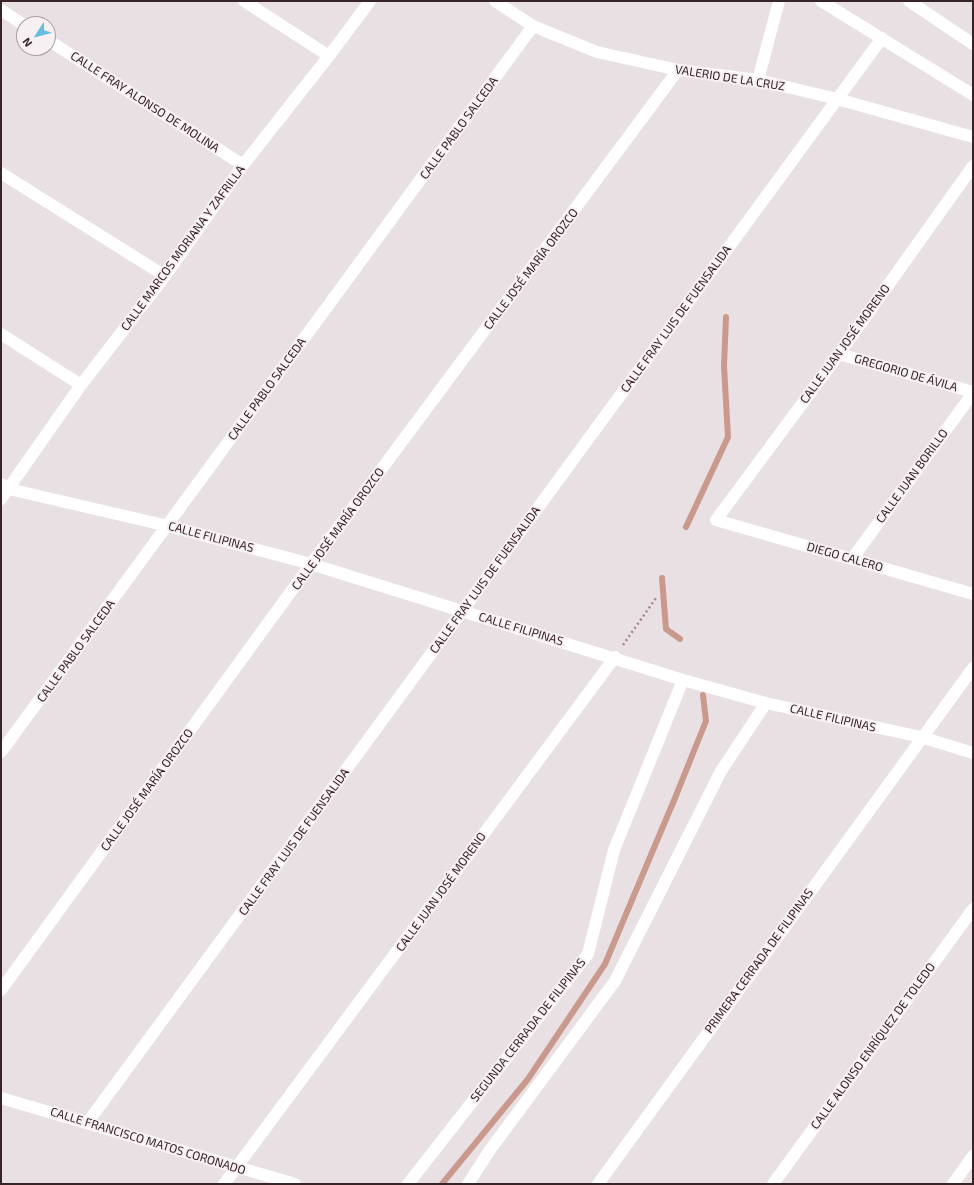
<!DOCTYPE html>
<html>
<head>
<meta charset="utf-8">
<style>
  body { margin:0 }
  #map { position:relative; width:974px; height:1185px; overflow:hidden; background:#e9e0e4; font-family:"Exo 2",sans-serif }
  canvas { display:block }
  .frame { position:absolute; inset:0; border:2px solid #382327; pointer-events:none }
  .north { position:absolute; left:16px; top:16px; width:40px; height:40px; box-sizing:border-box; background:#f6f0f3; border:1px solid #aa9ea1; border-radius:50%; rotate:234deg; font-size:11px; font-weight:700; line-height:16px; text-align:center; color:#382327 }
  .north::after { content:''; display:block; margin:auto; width:14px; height:18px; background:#65bee2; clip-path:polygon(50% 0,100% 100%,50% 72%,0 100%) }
</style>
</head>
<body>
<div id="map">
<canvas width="974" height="1185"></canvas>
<div class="frame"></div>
<div class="north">N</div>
</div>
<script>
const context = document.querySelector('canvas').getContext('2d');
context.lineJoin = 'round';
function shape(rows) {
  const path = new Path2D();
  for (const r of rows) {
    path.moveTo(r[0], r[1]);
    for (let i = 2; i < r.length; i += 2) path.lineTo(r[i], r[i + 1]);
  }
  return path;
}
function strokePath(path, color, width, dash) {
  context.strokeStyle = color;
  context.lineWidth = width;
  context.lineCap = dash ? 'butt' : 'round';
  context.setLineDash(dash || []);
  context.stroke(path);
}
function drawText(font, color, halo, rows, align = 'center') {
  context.font = font + ' "Exo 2",sans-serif';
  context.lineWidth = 4;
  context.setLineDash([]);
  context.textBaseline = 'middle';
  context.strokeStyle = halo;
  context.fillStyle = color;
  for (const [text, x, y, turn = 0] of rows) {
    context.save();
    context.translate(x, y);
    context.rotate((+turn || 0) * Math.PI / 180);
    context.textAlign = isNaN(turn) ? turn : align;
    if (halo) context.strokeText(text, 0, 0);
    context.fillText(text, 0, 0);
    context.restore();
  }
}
strokePath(shape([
  [686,527,728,437,724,366,726,317],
  [662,578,666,629,680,639],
  [442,1184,528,1079,605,964,675,798,706,721,703,695]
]), '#c9998d', 6);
strokePath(shape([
  [623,645,656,598]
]), '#a9848e', 2.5, [2, 3]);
strokePath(shape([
  [244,1,329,56],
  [495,1,533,26,597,52,678,70,758,80,837,99,973,137],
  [821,1,973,95],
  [909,1,973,44],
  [1,10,24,25],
  [48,40,243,165],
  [758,80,779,1],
  [973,166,839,354,716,520,973,594],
  [1,173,165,276],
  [1,334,81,385],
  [839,354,973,392],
  [1,484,9,489,168,526,311,564,683,680,766,703,921,737,973,753],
  [1,499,81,385,165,276,243,165,329,56,370,1],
  [852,559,973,393],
  [1,752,533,26],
  [1,990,311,564,678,70],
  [1,1098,295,1184],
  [88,1122,882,38],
  [224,1184,615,657],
  [408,1184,588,954,614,850,683,680],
  [468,1184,490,1150,615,981,721,771,766,703],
  [598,1184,973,668],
  [773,1184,973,909],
  [953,1184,973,1156]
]), '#fff', 12);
drawText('12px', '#382327', '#f6f0f3', [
  ["VALERIO DE LA CRUZ",730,78,9],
  ["CALLE FRAY ALONSO DE MOLINA",145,102,33],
  ["CALLE PABLO SALCEDA",459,128,-54],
  ["CALLE MARCOS MORIANA Y ZAFRILLA",183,248,-54],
  ["CALLE JOSÉ MARÍA OROZCO",531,269,-53],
  ["CALLE FRAY LUIS DE FUENSALIDA",676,319,-54],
  ["CALLE JUAN JOSÉ MORENO",845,344,-54],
  ["GREGORIO DE ÁVILA",906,373,16],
  ["CALLE PABLO SALCEDA",267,389,-54],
  ["CALLE JUAN BORILLO",912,476,-54],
  ["CALLE JOSÉ MARÍA OROZCO",338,529,-54],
  ["CALLE FILIPINAS",211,537,15],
  ["DIEGO CALERO",845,557,16],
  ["CALLE FRAY LUIS DE FUENSALIDA",485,580,-54],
  ["CALLE FILIPINAS",521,629,17],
  ["CALLE PABLO SALCEDA",76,651,-54],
  ["CALLE FILIPINAS",833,718,13],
  ["CALLE JOSÉ MARÍA OROZCO",147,790,-54],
  ["CALLE FRAY LUIS DE FUENSALIDA",294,842,-54],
  ["CALLE JUAN JOSÉ MORENO",441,892,-54],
  ["PRIMERA CERRADA DE FILIPINAS",759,961,-54],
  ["SEGUNDA CERRADA DE FILIPINAS",528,1030,-52],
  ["CALLE ALONSO ENRÍQUEZ DE TOLEDO",873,1046,-54],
  ["CALLE FRANCISCO MATOS CORONADO",148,1141,17]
]);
</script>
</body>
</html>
